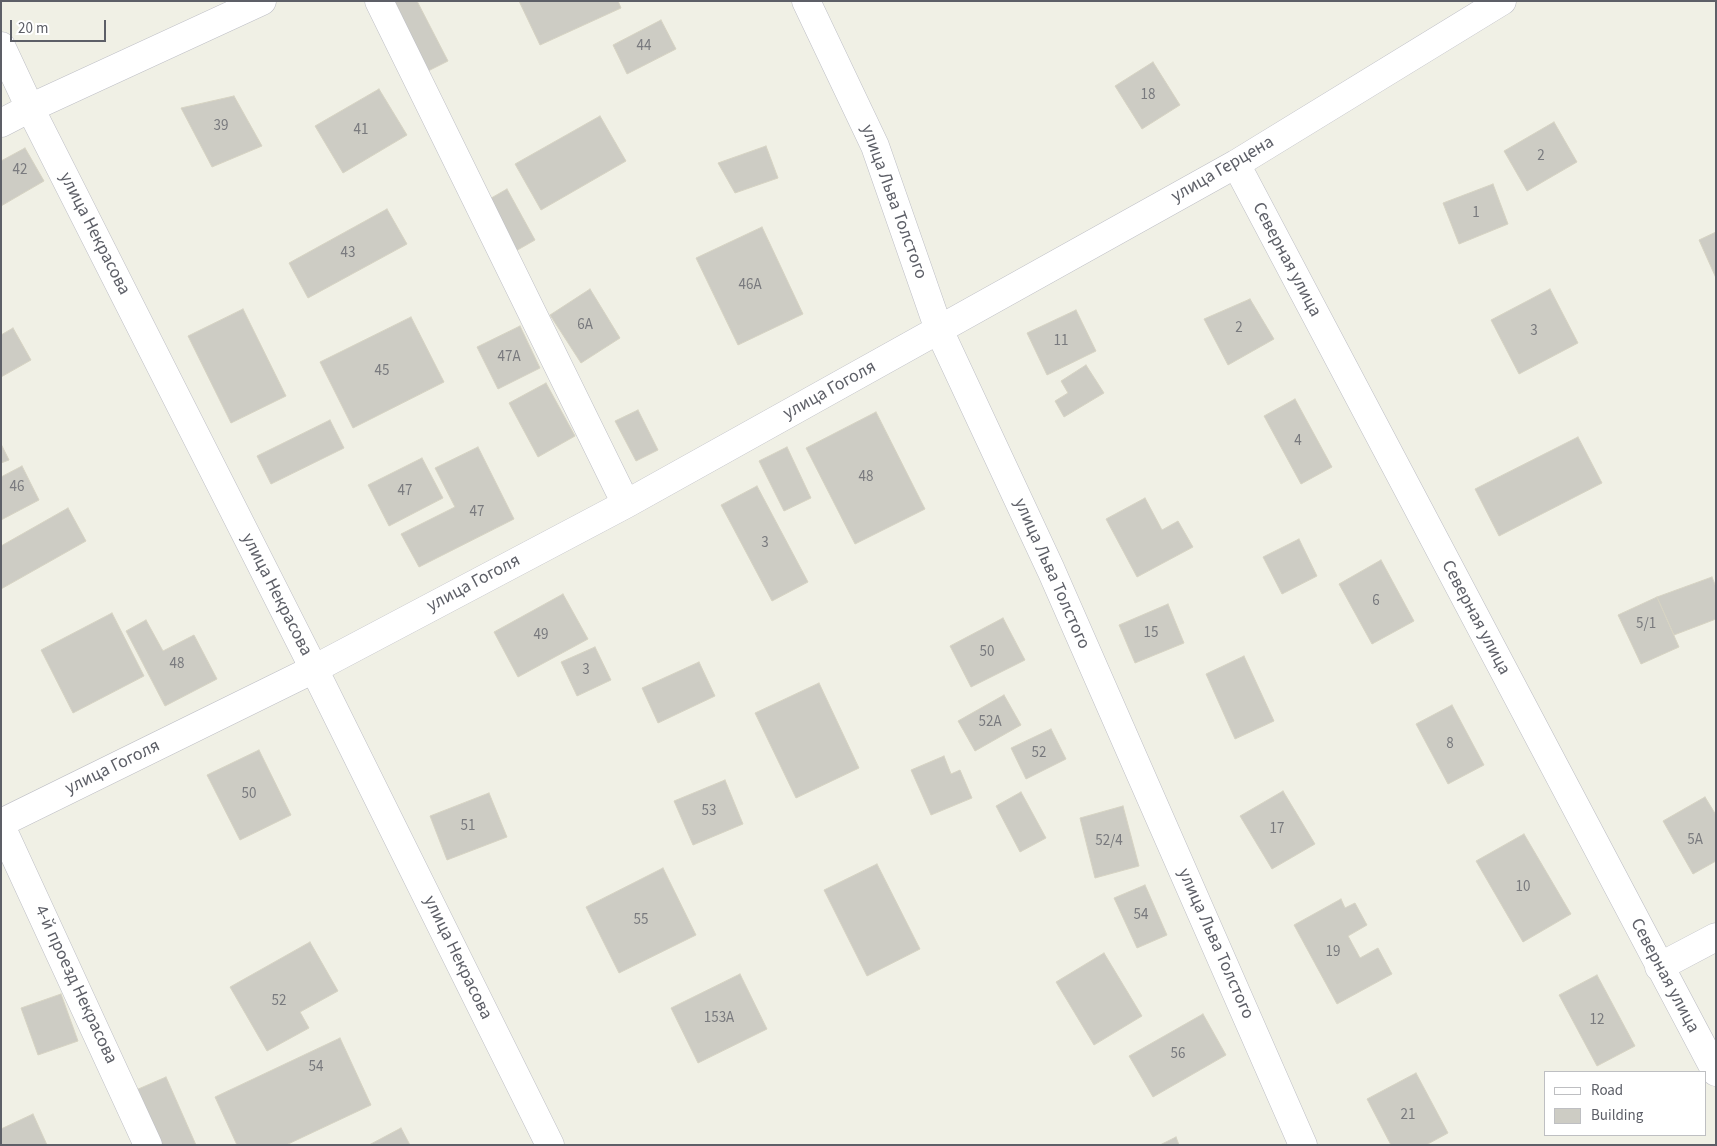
<!DOCTYPE html>
<html>
<head>
<meta charset="utf-8">
<style>
  body { margin:0 }
  #map { position:relative; width:1717px; height:1146px; overflow:hidden; background:#f0f0e5; font-family:"Source Sans 3",sans-serif }
  canvas { display:block }
  .frame { position:absolute; inset:0; border:2px solid #5d5f67; pointer-events:none }
  .legend { position:absolute; left:1544px; top:1071px; width:162px; height:65px; box-sizing:border-box; background:#fff; border:1px solid #bebfc2; margin:0; padding:6px 9px; list-style:none; font-size:15px; color:#5d5f67 }
  .legend li { display:flex; align-items:center; gap:10px; height:25px }
  .legend b { width:25px; border:1px solid #bebfc2 }
  .scale { position:absolute; left:10px; top:20px; width:96px; height:22px; box-sizing:border-box; border:2px solid #5d5f67; border-top:0; padding-left:6px; font-size:15px; line-height:18px; white-space:nowrap; color:#5d5f67; -webkit-text-stroke:4px #fff; paint-order:stroke }
</style>
</head>
<body>
<div id="map">
<canvas width="1717" height="1146"></canvas>
<div class="frame"></div>
<ul class="legend">
<li><b style="height:6px;background:#fff"></b>Road</li>
<li><b style="height:14px;background:#cdccc4"></b>Building</li>
</ul>
<div class="scale">20 m</div>
</div>
<script>
const context = document.querySelector('canvas').getContext('2d');
context.lineJoin = 'round';
function paint(path, color) {
  context.fillStyle = color;
  context.fill(path, 'evenodd');
}
function shape(rows) {
  const path = new Path2D();
  for (const r of rows) {
    path.moveTo(r[0], r[1]);
    for (let i = 2; i < r.length; i += 2) path.lineTo(r[i], r[i + 1]);
  }
  return path;
}
function strokePath(path, color, width, dash) {
  context.strokeStyle = color;
  context.lineWidth = width;
  context.lineCap = dash ? 'butt' : 'round';
  context.setLineDash(dash || []);
  context.stroke(path);
}
function drawText(font, color, halo, rows, align = 'center') {
  context.font = font + ' "Source Sans 3",sans-serif';
  context.lineWidth = 4.5;
  context.setLineDash([]);
  context.textBaseline = 'middle';
  context.strokeStyle = halo;
  context.fillStyle = color;
  for (const [text, x, y, turn = 0] of rows) {
    context.save();
    context.translate(x, y);
    context.rotate((+turn || 0) * Math.PI / 180);
    context.textAlign = isNaN(turn) ? turn : align;
    if (halo) context.strokeText(text, 0, 0);
    context.fillText(text, 0, 0);
    context.restore();
  }
}
const building = shape([
  [387,1,417,1,448,61,424,73,387,1],
  [519,1,618,1,621,8,540,45,519,1],
  [661,20,676,49,627,74,613,45,661,20],
  [1153,62,1180,105,1142,129,1115,86,1153,62],
  [379,89,407,135,343,173,315,126,379,89],
  [234,96,262,146,212,167,181,108,234,96],
  [600,116,626,161,541,210,515,164,600,116],
  [1554,122,1577,162,1527,191,1504,151,1554,122],
  [766,146,778,178,735,193,718,163,766,146],
  [25,148,44,181,1,206,1,161,25,148],
  [1493,184,1508,224,1459,244,1443,203,1493,184],
  [507,189,535,240,514,252,486,201,507,189],
  [387,209,407,244,308,298,289,263,387,209],
  [762,227,803,314,738,345,696,258,762,227],
  [1716,232,1716,278,1699,240,1716,232],
  [590,289,620,338,581,363,550,315,590,289],
  [1550,289,1578,343,1519,374,1491,320,1550,289],
  [1250,299,1274,339,1228,365,1204,319,1250,299],
  [243,309,286,396,231,423,188,336,243,309],
  [1076,310,1096,351,1047,375,1027,333,1076,310],
  [411,317,444,382,353,428,320,362,411,317],
  [520,326,540,368,498,389,477,347,520,326],
  [13,328,31,360,1,377,1,335,13,328],
  [1086,365,1104,393,1064,417,1055,401,1068,393,1061,381,1086,365],
  [546,383,575,436,538,457,509,403,546,383],
  [1295,399,1332,467,1301,484,1264,416,1295,399],
  [638,410,658,450,636,461,615,421,638,410],
  [876,412,925,509,855,544,806,448,876,412],
  [330,420,344,448,271,484,257,456,330,420],
  [1578,437,1602,483,1499,536,1475,489,1578,437],
  [1,444,9,460,1,463,1,444],
  [478,447,514,519,419,567,401,534,455,507,435,468,478,447],
  [787,447,811,498,784,511,759,461,787,447],
  [422,458,443,498,389,526,368,485,422,458],
  [22,466,39,500,1,520,1,477,22,466],
  [757,486,808,582,772,601,721,505,757,486],
  [1145,498,1162,530,1178,521,1193,547,1137,577,1106,519,1145,498],
  [68,508,86,541,1,589,1,546,68,508],
  [1299,539,1317,576,1282,594,1263,557,1299,539],
  [1381,560,1414,621,1372,644,1339,584,1381,560],
  [1712,577,1716,587,1716,619,1674,635,1657,597,1712,577],
  [563,594,588,639,518,677,494,632,563,594],
  [1657,597,1679,647,1641,664,1618,615,1657,597],
  [1168,604,1184,643,1135,663,1119,625,1168,604],
  [112,613,144,676,73,713,41,650,112,613],
  [1003,618,1025,660,971,687,950,646,1003,618],
  [146,620,163,651,194,635,217,679,165,706,126,631,146,620],
  [595,647,611,680,577,696,561,662,595,647],
  [1244,656,1274,721,1235,739,1206,674,1244,656],
  [699,662,715,696,658,723,642,688,699,662],
  [819,683,859,768,796,798,755,713,819,683],
  [1004,695,1021,725,975,751,958,721,1004,695],
  [1452,705,1484,765,1448,784,1416,724,1452,705],
  [1051,729,1066,759,1026,779,1011,748,1051,729],
  [259,750,291,815,240,840,207,775,259,750],
  [944,756,951,774,960,770,972,798,931,815,911,770,944,756],
  [725,780,743,824,693,845,674,801,725,780],
  [1283,791,1315,844,1272,869,1240,816,1283,791],
  [1021,792,1046,838,1020,852,996,806,1021,792],
  [489,793,507,837,447,860,430,816,489,793],
  [1705,797,1716,815,1716,861,1693,874,1663,821,1705,797],
  [1123,806,1139,866,1095,878,1080,818,1123,806],
  [1524,834,1571,914,1523,942,1476,861,1524,834],
  [877,864,920,949,867,976,824,890,877,864],
  [663,868,696,935,619,973,586,907,663,868],
  [1145,885,1167,935,1137,948,1114,898,1145,885],
  [1341,899,1345,908,1355,903,1367,925,1348,936,1360,958,1378,948,1392,974,1337,1004,1294,925,1341,899],
  [310,942,338,991,300,1012,309,1028,267,1051,230,987,310,942],
  [1104,953,1142,1016,1094,1045,1056,982,1104,953],
  [740,974,767,1029,698,1063,671,1008,740,974],
  [1597,975,1635,1046,1597,1066,1559,995,1597,975],
  [61,994,78,1041,38,1055,21,1008,61,994],
  [1203,1014,1226,1055,1153,1097,1129,1056,1203,1014],
  [340,1038,371,1105,286,1145,237,1145,215,1097,340,1038],
  [1416,1073,1448,1133,1426,1145,1391,1145,1367,1099,1416,1073],
  [166,1077,196,1145,160,1145,136,1090,166,1077],
  [33,1114,47,1145,1,1145,1,1129,33,1114],
  [401,1128,410,1145,369,1145,401,1128],
  [1176,1137,1179,1145,1160,1145,1176,1137]
]);
paint(building, '#cdccc4');
strokePath(building, '#d6d3c3', 1);
const minor = shape([
  [379,1,626,504],
  [806,1,875,146,939,330,1051,570,1303,1145],
  [1,46,30,108,314,669,550,1145],
  [1,123,30,108,262,1],
  [1236,164,1716,1072],
  [1,823,314,669,626,504,1236,164,1502,1],
  [1,826,148,1145],
  [1659,967,1716,937]
]);
strokePath(minor, '#bdbec5', 29);
strokePath(minor, '#fff', 28);
drawText('15px', '#797a7e', null, [
  ["44",644,47],
  ["18",1148,96],
  ["39",221,127],
  ["41",361,131],
  ["2",1541,157],
  ["42",20,171],
  ["1",1476,214],
  ["43",348,254],
  ["46А",750,286],
  ["6А",585,326],
  ["2",1239,329],
  ["3",1534,332],
  ["11",1061,342],
  ["47А",509,358],
  ["45",382,372],
  ["4",1298,442],
  ["48",866,478],
  ["46",17,488],
  ["47",405,492],
  ["47",477,513],
  ["3",765,544],
  ["6",1376,602],
  ["5/1",1646,625],
  ["15",1151,634],
  ["49",541,636],
  ["50",987,653],
  ["48",177,665],
  ["3",586,671],
  ["52А",990,723],
  ["8",1450,745],
  ["52",1039,754],
  ["50",249,795],
  ["53",709,812],
  ["51",468,827],
  ["17",1277,830],
  ["5А",1695,841],
  ["52/4",1109,842],
  ["10",1523,888],
  ["54",1141,916],
  ["55",641,921],
  ["19",1333,953],
  ["52",279,1002],
  ["153А",719,1019],
  ["12",1597,1021],
  ["56",1178,1055],
  ["54",316,1068],
  ["21",1408,1116]
]);
drawText('18px', '#5d5f67', '#fff', [
  ["улица Герцена",1223,170,-30],
  ["улица Льва Толстого",893,202,70],
  ["улица Некрасова",94,234,63],
  ["Северная улица",1286,260,62],
  ["улица Гоголя",830,391,-29],
  ["улица Льва Толстого",1051,574,66],
  ["улица Гоголя",474,584,-28],
  ["улица Некрасова",276,595,63],
  ["Северная улица",1475,618,62],
  ["улица Гоголя",113,768,-26],
  ["улица Льва Толстого",1215,944,66],
  ["улица Некрасова",457,958,64],
  ["Северная улица",1664,976,62],
  ["4-й проезд Некрасова",75,985,65]
]);
</script>
</body>
</html>
